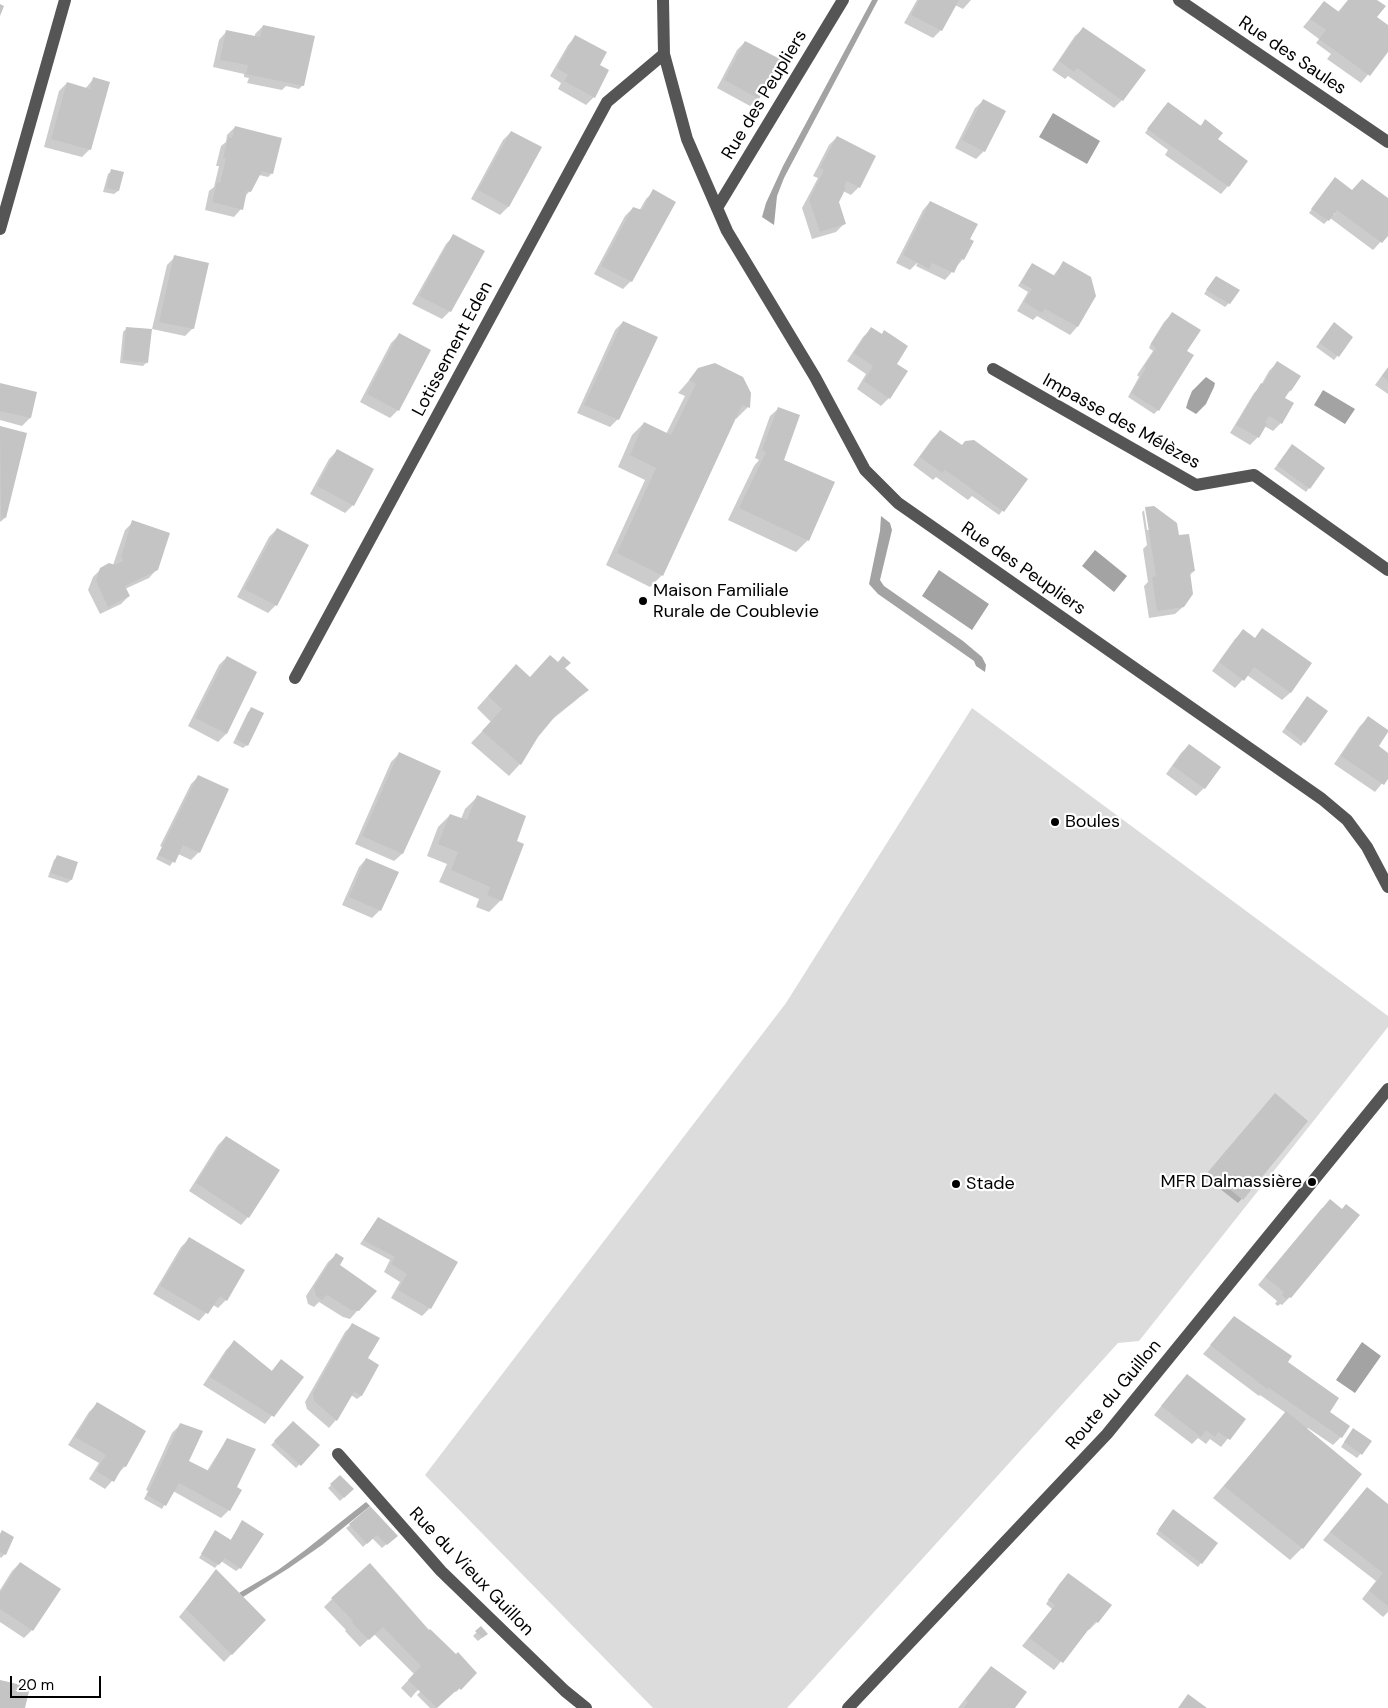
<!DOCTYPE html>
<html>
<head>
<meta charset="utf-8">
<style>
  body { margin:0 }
  #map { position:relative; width:1388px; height:1708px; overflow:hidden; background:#fff; font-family:"DM Sans",sans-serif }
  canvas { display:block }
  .scale { position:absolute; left:10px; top:1676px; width:91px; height:22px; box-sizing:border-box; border:2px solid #000; border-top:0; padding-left:6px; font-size:15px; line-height:18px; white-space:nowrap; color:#000; -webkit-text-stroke:4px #fff; paint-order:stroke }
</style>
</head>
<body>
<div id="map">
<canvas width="1388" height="1708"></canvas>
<div class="scale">20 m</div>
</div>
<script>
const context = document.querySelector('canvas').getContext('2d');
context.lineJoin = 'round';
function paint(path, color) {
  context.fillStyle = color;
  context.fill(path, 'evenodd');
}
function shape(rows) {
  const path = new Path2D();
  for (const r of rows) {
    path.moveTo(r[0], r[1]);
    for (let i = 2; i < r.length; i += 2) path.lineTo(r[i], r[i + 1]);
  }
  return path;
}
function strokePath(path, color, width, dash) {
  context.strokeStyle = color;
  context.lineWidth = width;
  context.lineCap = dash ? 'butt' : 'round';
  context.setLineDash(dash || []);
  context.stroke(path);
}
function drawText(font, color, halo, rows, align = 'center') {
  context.font = font + ' "DM Sans",sans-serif';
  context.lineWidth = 4.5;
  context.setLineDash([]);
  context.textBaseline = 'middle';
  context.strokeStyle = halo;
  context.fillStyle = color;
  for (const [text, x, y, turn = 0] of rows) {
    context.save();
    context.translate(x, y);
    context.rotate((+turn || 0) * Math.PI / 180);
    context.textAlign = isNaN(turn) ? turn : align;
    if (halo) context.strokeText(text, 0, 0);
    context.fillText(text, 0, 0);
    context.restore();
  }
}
paint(shape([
  [972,708,1388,1016,1388,1027,1139,1341,1118,1343,787,1708,653,1708,425,1475,786,1003]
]), '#dcdcdc');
paint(shape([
  [872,0,878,0,784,178,777,196,774,225,762,217,766,203,783,166],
  [1053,113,1100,141,1087,164,1039,137],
  [1206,377,1215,383,1214,387,1206,404,1196,414,1186,408,1188,401,1192,391],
  [1323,390,1355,409,1345,424,1314,405],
  [881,516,890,523,892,530,880,580,884,586,963,641,982,657,986,665,985,672,976,666,974,661,878,594,869,584,880,531],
  [1095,550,1127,576,1114,592,1082,566],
  [939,570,989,604,972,630,922,596],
  [1362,1342,1381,1356,1355,1393,1336,1380],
  [366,1502,370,1506,322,1545,289,1568,243,1597,239,1593,278,1570,304,1551]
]), '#a3a3a3');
paint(shape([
  [917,0,971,0,963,9,955,5,941,30,933,38,904,23],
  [1348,0,1375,0,1376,17,1388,27,1388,50,1361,83,1327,59,1331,54,1316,43,1319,39,1303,27,1324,2,1338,12],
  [263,26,303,85,299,89,286,86,282,90,247,83,249,78,244,77,244,74,213,67,219,40,226,32,255,37,255,34],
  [1083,29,1122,100,1114,108,1068,76,1065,79,1052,70,1075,36],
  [575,37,598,66,594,97,586,105,558,89,561,83,550,76,568,45],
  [745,42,779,60,758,98,750,106,717,88,737,50],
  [94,78,90,149,82,157,44,147,59,91,67,83,85,89],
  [983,101,984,151,976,159,955,148,975,108],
  [1164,107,1200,126,1206,121,1217,139,1228,186,1221,194,1165,155,1168,150,1145,133],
  [235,127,272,173,268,177,259,175,250,191,245,196,241,209,234,217,205,210,209,191,214,187,219,166,216,166,221,146,226,142,227,135],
  [511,132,541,148,508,207,500,215,471,199,503,140],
  [837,137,859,187,851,195,843,191,837,202,844,224,836,232,812,239,802,208,818,178,813,176,829,145],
  [112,171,118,191,114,194,103,192,108,174],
  [1332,182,1352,191,1388,200,1388,234,1373,250,1330,218,1324,224,1309,213],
  [1327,208,1335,214,1333,215,1325,210],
  [654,191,631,281,623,289,594,274,625,216,633,208,639,211,646,199],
  [930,202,969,240,963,259,945,280,916,266,918,262,910,270,896,263,923,210],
  [454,236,483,251,450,311,442,319,412,304,446,244],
  [175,257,193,328,185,336,152,329,167,265],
  [1063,263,1095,296,1077,327,1070,335,1037,316,1033,320,1017,311,1028,292,1018,286,1029,268,1032,265,1053,276],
  [1213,281,1229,303,1225,307,1204,294],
  [1172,314,1186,351,1158,410,1154,414,1128,397,1139,377,1137,375,1153,351,1149,348,1151,343,1164,322],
  [623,322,618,419,610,427,577,413,615,330],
  [127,328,147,362,143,366,120,363,123,332],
  [1330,328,1352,338,1334,360,1316,347],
  [871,329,881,335,884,332,896,364,889,398,881,406,857,389,866,374,847,361,863,337],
  [399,335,398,410,390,418,360,402,391,343],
  [1277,363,1291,390,1283,398,1293,404,1281,423,1273,431,1264,426,1258,437,1250,445,1230,433,1254,393,1260,387,1269,371],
  [1388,367,1388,394,1375,385],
  [699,369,748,407,736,419,735,418,662,575,650,587,606,565,645,480,618,467,632,435,644,423,666,434,685,396,678,393],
  [0,384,35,393,30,418,22,426,0,420],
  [778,409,783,461,808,540,796,552,728,520,754,466,759,460,755,458,770,416],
  [0,427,26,434,5,518,0,522],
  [940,431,961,446,1026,479,999,515,972,496,968,500,936,477,933,480,913,465,932,439],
  [1289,450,1309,488,1306,492,1274,469],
  [337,451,353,505,345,513,310,494,329,459],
  [1146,509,1178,537,1194,571,1190,575,1184,606,1175,614,1149,618,1144,586,1148,582,1143,549,1147,545,1142,512],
  [1144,510,1147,510,1150,530,1147,530],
  [133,522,157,569,149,578,125,589,129,596,121,604,100,614,88,590,93,577,101,569,113,565,125,530],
  [277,529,276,605,268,613,237,597,269,537],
  [1243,631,1254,639,1311,664,1290,693,1282,700,1247,675,1235,688,1212,671,1235,639],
  [227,657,256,673,226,734,218,742,188,726,219,665],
  [563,668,587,690,575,701,549,722,537,736,520,764,509,776,471,743,491,722,477,708,504,678,530,678],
  [1304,701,1304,742,1301,746,1282,732],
  [252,709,247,745,243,748,233,743,248,712],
  [1368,718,1377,747,1388,754,1388,776,1375,792,1334,764,1360,726],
  [1189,745,1204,788,1196,796,1166,774,1181,753],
  [399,754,402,854,394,861,355,844,391,762],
  [199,776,199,852,191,860,178,854,170,866,156,859,162,847,160,846,191,784],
  [477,797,515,841,501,900,489,912,476,907,479,899,439,882,447,864,427,856,438,827,450,815,461,819,465,809],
  [57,857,76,863,71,880,67,883,48,877,54,860],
  [366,859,380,910,372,918,342,905,359,867],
  [1306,1121,1238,1203,1205,1177,1227,1150],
  [226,1137,248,1217,241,1225,189,1191,218,1145],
  [1322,1208,1342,1210,1290,1297,1282,1305,1280,1304,1278,1306,1275,1304,1277,1301,1258,1285],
  [378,1218,430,1308,422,1316,391,1298,400,1282,384,1272,390,1260,360,1244],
  [189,1239,226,1300,218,1308,213,1305,199,1321,153,1294,181,1247],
  [336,1255,338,1265,358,1310,350,1319,343,1317,319,1302,314,1307,308,1304,306,1296,328,1262],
  [1234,1318,1286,1362,1328,1412,1341,1437,1333,1445,1308,1428,1307,1429,1340,1501,1302,1548,1290,1560,1213,1498,1286,1413,1260,1395,1259,1396,1203,1354],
  [353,1324,366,1358,377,1365,361,1396,357,1399,351,1395,336,1420,329,1428,307,1409,305,1402,345,1332],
  [234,1342,271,1372,281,1360,303,1377,265,1424,203,1385,226,1350],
  [1179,1384,1244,1419,1221,1447,1210,1439,1206,1444,1198,1438,1192,1444,1154,1415],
  [97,1404,125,1466,105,1489,89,1479,99,1463,68,1445,89,1412],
  [293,1423,318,1445,296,1468,271,1445],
  [180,1425,188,1462,207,1471,227,1439,236,1487,229,1510,221,1518,173,1491,162,1509,144,1499,148,1491,146,1490,172,1433],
  [1350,1433,1370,1442,1357,1458,1341,1447],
  [340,1477,352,1489,340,1501,328,1488],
  [1367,1489,1388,1506,1388,1612,1383,1617,1362,1599,1376,1581,1323,1540],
  [1170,1514,1201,1563,1198,1567,1156,1534],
  [242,1522,240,1568,236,1571,221,1561,215,1568,199,1558,215,1532,230,1541],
  [350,1525,396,1536,382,1548,372,1538,363,1547,346,1528],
  [0,1534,5,1554,1,1558,0,1557],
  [20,1563,59,1589,32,1630,24,1638,0,1622,0,1590,12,1571],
  [216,1571,264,1620,224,1662,179,1617],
  [1068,1575,1097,1622,1089,1630,1087,1629,1054,1670,1022,1646,1052,1609,1046,1604,1060,1583],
  [332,1599,429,1632,455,1654,415,1693,417,1695,458,1654,476,1673,456,1692,454,1691,436,1708,430,1708,415,1693,411,1698,401,1688,414,1674,374,1634,360,1647,345,1631,346,1630,324,1607],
  [481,1628,483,1637,478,1641,473,1636],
  [991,1668,1013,1708,958,1708,983,1676]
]), '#0003');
paint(shape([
  [919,0,959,0,942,31,911,15],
  [1348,0,1377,0,1386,6,1377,17,1388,25,1388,52,1370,76,1319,39,1326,30,1310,19,1324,1,1339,12],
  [0,4,4,6,0,16],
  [263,25,315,36,304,86,246,74,248,65,220,60,226,30,260,37],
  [1083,27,1146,70,1123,101,1077,68,1074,72,1059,61],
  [575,35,607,52,600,65,609,70,595,98,564,81,568,75,557,68],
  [745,41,780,59,759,99,724,80],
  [93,77,110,82,91,150,51,139,67,82,90,89],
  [983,99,1006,111,985,152,962,140],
  [1168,102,1201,126,1205,119,1223,133,1218,139,1248,161,1229,187,1147,129],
  [235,126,282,138,273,174,262,171,251,192,247,191,243,210,212,202,217,182,220,183,226,158,223,158,228,137,232,138],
  [511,131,542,147,509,207,478,190],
  [837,136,876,156,860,188,847,181,844,187,846,188,839,202,846,224,820,232,809,200,824,170,820,168],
  [111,169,124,172,119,191,106,188],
  [1335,177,1352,190,1362,179,1388,198,1388,236,1382,243,1337,210,1329,221,1311,209],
  [653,189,676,202,632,282,601,266,633,207,642,210],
  [930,201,978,224,970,239,974,241,964,260,961,258,954,273,932,263,929,269,903,255],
  [453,234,485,251,451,312,419,296],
  [174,255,209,263,194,329,159,322],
  [1063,261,1091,277,1096,296,1078,327,1045,309,1042,313,1024,302,1032,289,1021,283,1032,263,1055,276],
  [1216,276,1240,290,1230,304,1206,290],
  [1172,312,1201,330,1187,351,1194,355,1159,411,1131,393,1146,368,1144,367,1156,348,1151,344],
  [623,321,658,337,619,420,584,405],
  [1334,322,1353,337,1339,357,1319,343],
  [126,327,152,329,148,363,123,360],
  [871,327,882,334,884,330,908,346,897,364,908,371,890,399,864,381,873,366,854,353],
  [399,333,431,350,399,411,367,394],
  [1277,361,1301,376,1291,391,1290,390,1285,398,1294,403,1282,424,1269,416,1265,422,1267,424,1259,438,1236,425,1261,383,1263,384],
  [715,363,743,377,751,393,750,408,742,405,663,576,617,553,656,468,630,455,644,422,671,435,696,384,689,380,698,368],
  [1388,368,1388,381,1382,376],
  [0,383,37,392,31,418,0,411],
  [778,407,800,415,784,460,835,482,809,541,739,508,766,452,762,450],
  [0,426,27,433,6,518,2,517,1,522],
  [940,430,962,445,965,441,974,440,1028,479,1004,512,945,470,942,473,920,457],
  [1292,444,1325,468,1310,489,1277,465],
  [337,449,374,469,354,506,317,486],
  [1154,506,1177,523,1179,535,1189,534,1195,571,1190,572,1193,594,1184,607,1157,611,1152,577,1156,576,1145,507],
  [132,520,170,533,158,570,125,586,130,596,108,607,96,581,100,568,109,563,115,565,123,561,121,557],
  [277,528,309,545,277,606,244,589],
  [1262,628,1312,663,1291,693,1254,667,1244,681,1219,662,1243,629,1255,638],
  [550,655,558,662,563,656,571,663,565,668,589,690,557,714,538,737,521,765,482,731,502,709,488,696,516,664,530,677],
  [227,656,257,672,227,734,195,718],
  [1307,696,1328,711,1305,743,1285,728],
  [251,707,264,713,248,746,236,739],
  [1368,716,1388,730,1388,732,1379,746,1388,753,1388,779,1384,785,1341,756],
  [1189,744,1221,767,1205,789,1173,766],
  [399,752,441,771,403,854,362,836],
  [198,775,229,789,200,853,183,845,175,863,158,855],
  [477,795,526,816,517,841,524,844,502,901,487,895,490,887,451,870,458,852,438,844,450,814,467,820],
  [57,855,78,862,72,880,50,873],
  [366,858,399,872,381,911,349,897],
  [1275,1093,1308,1121,1243,1200,1208,1172],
  [226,1136,280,1170,249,1218,196,1183],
  [1330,1199,1342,1209,1346,1204,1360,1215,1291,1298,1289,1297,1286,1299,1282,1295,1284,1292,1265,1277],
  [378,1217,458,1262,431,1309,398,1290,407,1274,391,1264,395,1257,363,1240],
  [189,1237,245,1270,227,1301,220,1296,208,1314,160,1286],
  [336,1253,344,1258,340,1265,377,1291,359,1311,351,1310,327,1295,322,1300,316,1296,314,1287],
  [1234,1316,1292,1356,1288,1362,1339,1398,1330,1412,1350,1426,1342,1438,1269,1388,1267,1389,1210,1345],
  [352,1323,380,1338,368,1358,379,1365,362,1396,354,1392,337,1421,314,1401,313,1393],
  [234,1340,272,1371,281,1359,304,1377,274,1417,210,1377],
  [1187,1374,1246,1419,1230,1440,1218,1432,1215,1437,1206,1430,1201,1437,1161,1406],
  [97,1402,146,1431,126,1467,123,1466,114,1482,96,1471,106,1455,75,1437],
  [1286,1411,1362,1474,1303,1549,1224,1486],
  [293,1421,320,1445,301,1466,274,1441],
  [180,1423,203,1431,189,1461,209,1471,227,1438,256,1449,237,1487,242,1490,230,1511,179,1483,166,1506,147,1495],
  [1353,1428,1372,1441,1362,1455,1344,1442],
  [340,1475,354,1489,344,1498,330,1484],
  [1367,1487,1388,1504,1388,1606,1369,1591,1383,1573,1330,1532],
  [370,1506,398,1536,387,1545,377,1535,367,1544,349,1524],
  [1173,1509,1218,1543,1202,1564,1158,1530],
  [242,1520,264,1534,241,1569,225,1558,219,1565,201,1554,215,1530,231,1540],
  [2,1530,14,1537,6,1555,0,1552,0,1534],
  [20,1562,61,1589,33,1631,0,1609,0,1593],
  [370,1563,429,1630,430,1629,456,1654,458,1652,477,1673,461,1690,459,1688,437,1708,408,1680,421,1666,383,1627,369,1640,352,1623,353,1621,331,1598],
  [216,1569,266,1620,232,1655,186,1609],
  [1068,1573,1112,1605,1098,1623,1095,1621,1063,1663,1029,1638,1055,1605,1048,1600],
  [481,1626,488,1634,482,1638,475,1631],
  [991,1666,1027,1692,1015,1708,964,1708,968,1702,965,1700],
  [0,1680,30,1687,25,1708,0,1708],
  [1188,1694,1207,1708,1178,1708]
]), '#c4c4c4');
strokePath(shape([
  [663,0,664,54,687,139,727,231,815,377,865,470,898,503,1322,799,1347,820,1367,847,1388,887],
  [1179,0,1388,142],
  [717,208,843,0],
  [0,229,65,0],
  [993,369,1196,485,1254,475,1388,570],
  [295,678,607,102,664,54],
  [338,1454,441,1571,565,1691,586,1708],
  [848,1708,1107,1434,1388,1089]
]), '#555', 12);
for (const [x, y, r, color] of [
  [643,601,5,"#000"],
  [1055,822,5,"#000"],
  [1312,1182,5,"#000"],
  [956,1184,5,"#000"]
]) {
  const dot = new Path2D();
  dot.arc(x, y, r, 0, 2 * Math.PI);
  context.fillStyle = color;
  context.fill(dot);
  strokePath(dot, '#fff', 2);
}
drawText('18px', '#000', '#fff', [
  ["Rue des Saules",1292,56,34],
  ["Rue des Peupliers",765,95,-59],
  ["Lotissement Eden",453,349,-62],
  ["Impasse des Mélèzes",1121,422,29],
  ["Rue des Peupliers",1023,569,35],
  ["Route du Guillon",1114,1395,-50],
  ["Rue du Vieux Guillon",471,1572,46]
]);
drawText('18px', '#000', '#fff', [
  ["Maison Familiale",653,591],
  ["Rurale de Coublevie",653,612],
  ["Boules",1065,822],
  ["MFR Dalmassière",1302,1182,"right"],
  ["Stade",966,1184]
], 'left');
</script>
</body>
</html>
